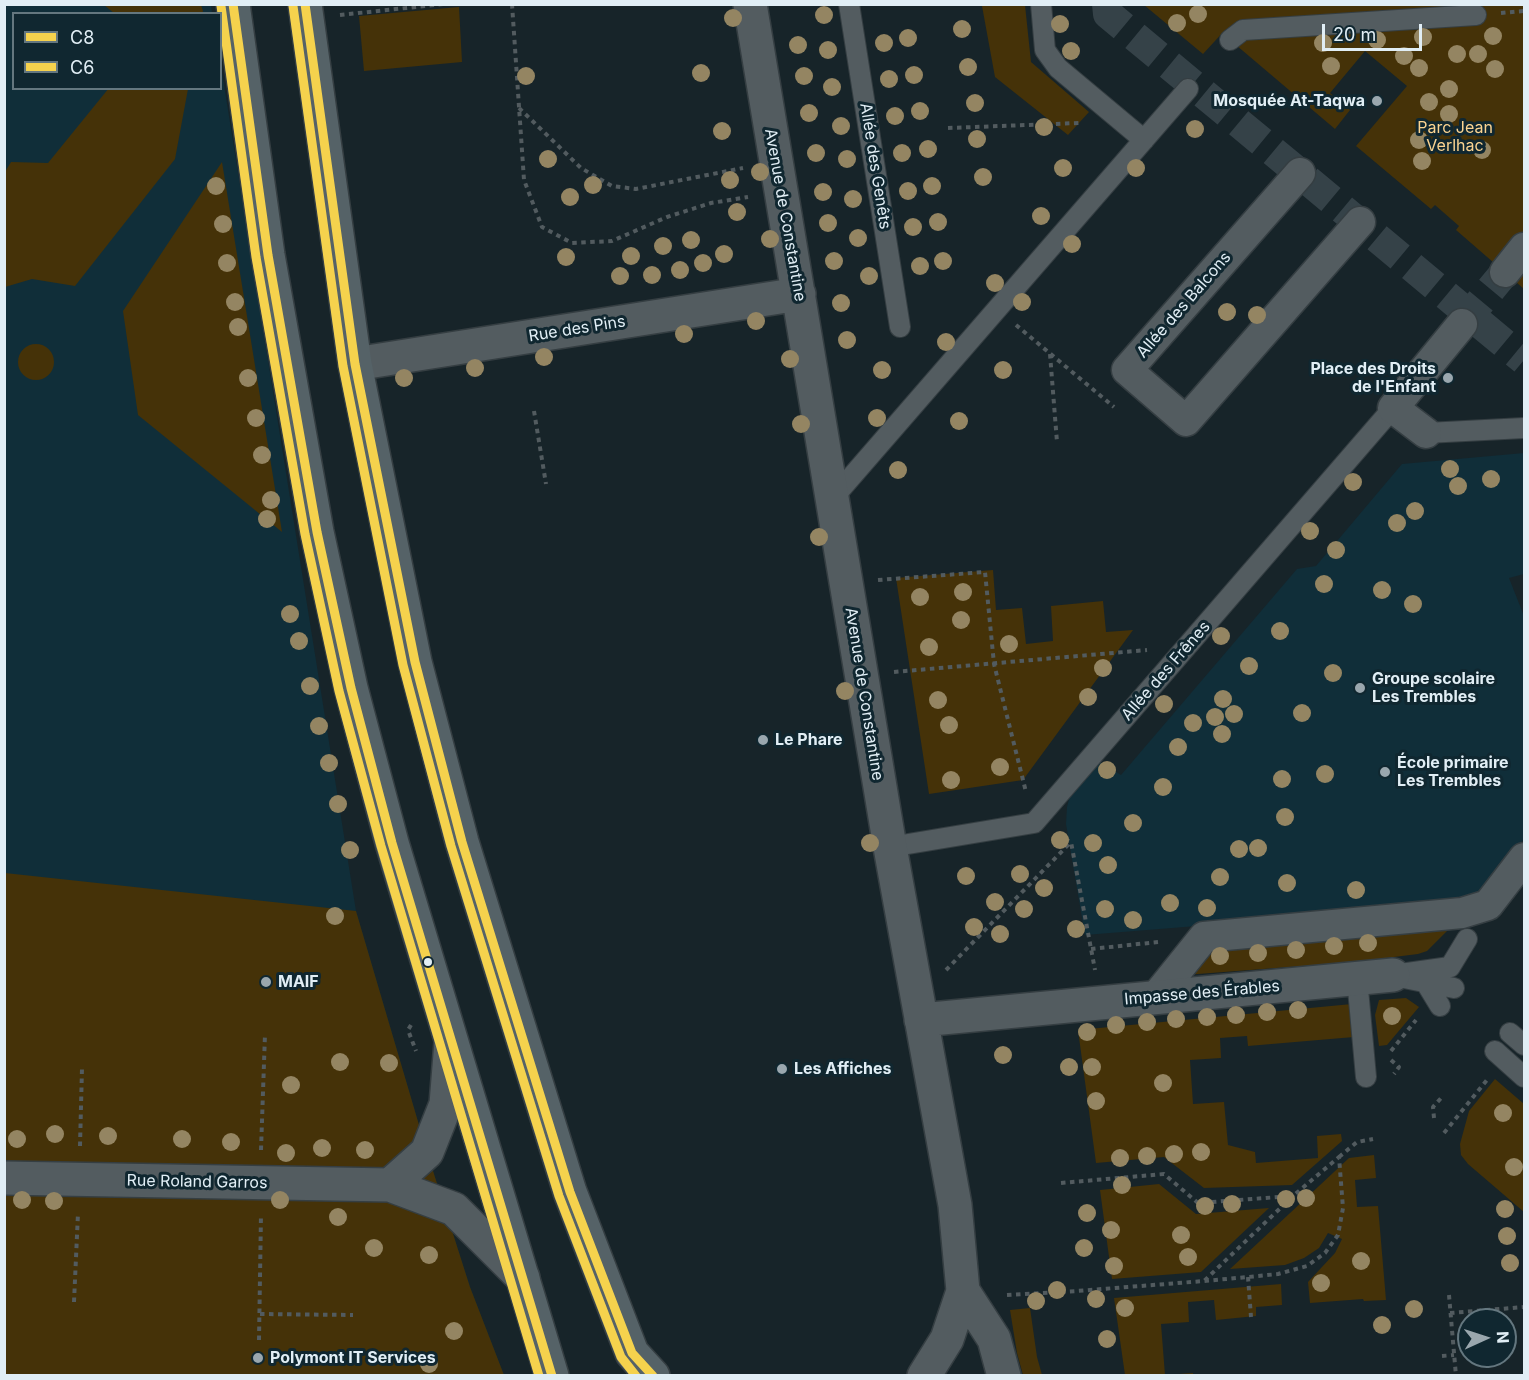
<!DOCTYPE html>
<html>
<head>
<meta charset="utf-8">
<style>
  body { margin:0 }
  #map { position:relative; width:1529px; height:1380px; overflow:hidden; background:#172429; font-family:Inter,sans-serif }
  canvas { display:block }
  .frame { position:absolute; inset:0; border:6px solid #e1eef5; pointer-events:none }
  .legend { position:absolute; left:12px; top:12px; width:210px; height:78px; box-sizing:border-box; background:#102730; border:2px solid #64777f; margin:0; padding:8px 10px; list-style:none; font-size:18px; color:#e1eef5 }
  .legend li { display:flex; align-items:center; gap:12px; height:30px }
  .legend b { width:30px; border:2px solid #64777f }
  .north { position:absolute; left:1457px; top:1308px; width:60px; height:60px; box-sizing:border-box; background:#102730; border:2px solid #64777f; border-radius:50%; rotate:87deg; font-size:16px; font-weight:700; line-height:24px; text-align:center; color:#e1eef5 }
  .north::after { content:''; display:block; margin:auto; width:21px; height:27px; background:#9aa7ae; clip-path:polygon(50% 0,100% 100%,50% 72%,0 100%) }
  .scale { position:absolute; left:1322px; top:24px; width:100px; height:27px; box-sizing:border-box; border:3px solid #e1eef5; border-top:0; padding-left:8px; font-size:18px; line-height:21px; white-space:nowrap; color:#e1eef5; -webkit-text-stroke:4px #102730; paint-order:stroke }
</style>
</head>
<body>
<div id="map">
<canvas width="1529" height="1380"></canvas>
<div class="frame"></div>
<ul class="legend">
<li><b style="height:8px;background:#f5d24d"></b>C8</li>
<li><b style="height:8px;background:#f5d24d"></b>C6</li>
</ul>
<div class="north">N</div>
<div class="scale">20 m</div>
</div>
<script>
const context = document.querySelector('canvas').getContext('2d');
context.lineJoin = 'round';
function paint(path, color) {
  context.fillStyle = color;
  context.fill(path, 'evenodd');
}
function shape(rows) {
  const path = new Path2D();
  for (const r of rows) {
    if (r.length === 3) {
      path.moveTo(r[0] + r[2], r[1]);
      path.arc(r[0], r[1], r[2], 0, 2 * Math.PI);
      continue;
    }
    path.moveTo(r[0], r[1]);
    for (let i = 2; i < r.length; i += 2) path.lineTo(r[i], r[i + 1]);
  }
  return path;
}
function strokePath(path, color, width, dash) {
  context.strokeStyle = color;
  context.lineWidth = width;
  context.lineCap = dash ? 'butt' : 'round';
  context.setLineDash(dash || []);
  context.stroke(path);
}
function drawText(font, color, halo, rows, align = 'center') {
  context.font = font + ' Inter,sans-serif';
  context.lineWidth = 6;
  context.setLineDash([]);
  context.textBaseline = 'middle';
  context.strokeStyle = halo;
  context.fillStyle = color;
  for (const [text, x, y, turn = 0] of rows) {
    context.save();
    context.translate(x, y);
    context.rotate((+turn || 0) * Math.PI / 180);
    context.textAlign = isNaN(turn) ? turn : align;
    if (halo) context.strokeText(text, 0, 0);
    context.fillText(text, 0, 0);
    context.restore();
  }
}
paint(shape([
  [5,5,211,5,212,13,14,14,14,88,220,88,221,66,356,911,427,1152,470,1287,504,1375,5,1376],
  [1524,453,1524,574,1509,578,1524,616,1524,839,1470,904,1085,935,1066,824,1067,807,1072,788,1097,760,1121,775,1297,569,1316,566,1402,464]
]), '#102e39');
paint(shape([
  [104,5,201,5,203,11,202,14,114,13],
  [1025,5,1031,62,1089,112,1068,135,995,77,982,6],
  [1144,5,1524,5,1524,289,1456,230,1459,226,1435,205,1431,209,1356,146,1407,86,1365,51,1330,93,1350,110,1335,129,1223,34,1226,29,1203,54],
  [459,7,462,62,364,71,359,16],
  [109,88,188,89,175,159,75,286,32,279,5,287,5,172,11,162,48,163],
  [222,162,282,532,138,415,123,311],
  [36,362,18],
  [993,570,996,610,1022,608,1026,644,1053,641,1051,606,1103,601,1106,632,1133,630,1023,780,929,794,896,578],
  [5,873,356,911,427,1152,470,1287,504,1375,5,1376],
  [1452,926,1427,951,1418,954,1354,962,1185,975,1216,944],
  [1406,998,1419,1007,1387,1045,1379,1046,1375,1015,1379,1000],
  [1352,1004,1354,1037,1248,1046,1247,1036,1220,1038,1221,1058,1190,1060,1193,1104,1224,1102,1228,1145,1255,1152,1256,1163,1318,1158,1317,1136,1341,1134,1342,1141,1292,1185,1204,1188,1164,1157,1096,1163,1078,1030],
  [1495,1079,1524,1104,1524,1212,1468,1164,1461,1155,1460,1144,1469,1111],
  [1374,1155,1376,1178,1355,1180,1357,1207,1378,1206,1386,1300,1364,1301,1363,1299,1310,1303,1308,1282,1335,1253,1342,1239,1328,1233,1319,1248,1304,1258,1285,1265,1230,1269,1349,1158],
  [1159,1184,1196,1214,1269,1208,1201,1272,1112,1279,1100,1190],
  [1281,1284,1282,1305,1256,1307,1256,1316,1216,1320,1214,1300,1188,1302,1189,1322,1161,1324,1165,1375,1193,1373,1193,1375,1125,1375,1114,1298],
  [1030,1308,1037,1357,1042,1375,1023,1375,1017,1353,1010,1310]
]), '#453208');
strokePath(shape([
  [1107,4,1108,14,1524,360],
  [1462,324,1505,272]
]), '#354248', 30, [30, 15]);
const service = shape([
  [849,4,900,327],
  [1041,4,1045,50,1058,68,1144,140],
  [1230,40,1243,30,1476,15],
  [1426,433,1524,428],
  [833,498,1188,89],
  [890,847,1034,823,1393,408],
  [1393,975,1450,967,1467,939],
  [1357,978,1366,1077],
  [1404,978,1454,988],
  [1426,983,1440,1006],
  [1510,1033,1524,1045],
  [1495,1051,1524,1077]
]);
const pedestrian = shape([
  [1300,173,1127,370,1186,421,1360,222],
  [1505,272,1524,248],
  [1426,433,1393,408,1462,324],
  [1155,998,1204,937,1462,913,1488,905,1524,858]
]);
const minor = shape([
  [750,4,890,847,955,1205,963,1291,947,1339,924,1376],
  [355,364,799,294],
  [921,1020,1393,975],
  [4,1178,390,1185,454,1209,523,1278],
  [390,1185,427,1152,446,1104,451,1042],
  [963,1291,994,1339,1004,1376]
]);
const secondary = shape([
  [233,4,268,255,317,532,351,688,392,843,552,1376],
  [305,4,355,364,415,662,462,842,570,1192,632,1353,653,1376]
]);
strokePath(service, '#353e42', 22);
strokePath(pedestrian, '#353e42', 33);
strokePath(minor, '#353e42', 36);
strokePath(secondary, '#353e42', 36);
strokePath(shape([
  [512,4,524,180,542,227,572,243,612,241,667,217,711,203,748,197],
  [1501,13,1524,11],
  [340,15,444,4],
  [519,108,581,168,612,186,636,189,743,168],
  [948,128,1079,123],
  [1016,325,1114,407],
  [1050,354,1057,442],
  [534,411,546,484],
  [878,580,985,572,994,664,1026,792],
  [894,672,1147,650],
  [1057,835,1071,842,1095,970],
  [1091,949,1158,942],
  [946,970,1070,843],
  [411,1025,408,1030,416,1051],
  [1391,1051,1416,1020],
  [1391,1060,1399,1067,1394,1074],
  [1434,1118,1433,1107,1442,1097],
  [1444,1133,1487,1080],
  [80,1146,82,1068],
  [261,1150,265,1034],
  [1339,1157,1357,1142,1373,1139],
  [1061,1183,1164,1174,1198,1203,1292,1196],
  [1248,1277,1251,1317],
  [1007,1295,1077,1291,1204,1281,1248,1277,1278,1274,1307,1266,1325,1253,1338,1235,1343,1208,1339,1157,1293,1196,1204,1281],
  [1449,1295,1456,1376],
  [74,1302,78,1213],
  [1450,1313,1524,1307],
  [260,1314,353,1315],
  [259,1340,261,1214],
  [1442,1356,1454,1355]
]), '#525b5f', 4, [4.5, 4.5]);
strokePath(service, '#535c60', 20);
strokePath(pedestrian, '#535c60', 30);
strokePath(minor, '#535c60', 33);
strokePath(secondary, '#556267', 33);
strokePath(shape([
  [233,4,268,255,317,532,351,688,392,843,552,1376],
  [305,4,355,364,415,662,462,842,570,1192,632,1353,653,1376]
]), '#f5d24d', 9);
strokePath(shape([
  [221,6,256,257,305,534,339,691,381,846,539,1376],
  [293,6,343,366,403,665,451,846,559,1196,621,1357,636,1376]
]), '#f5d24d', 9);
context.fillStyle = '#948562';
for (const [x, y] of [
  [1198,14],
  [824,15],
  [733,18],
  [1177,23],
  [1060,24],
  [962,29],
  [1493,36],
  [1423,37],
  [908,38],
  [1377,40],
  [884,43],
  [1323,43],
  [798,45],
  [828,50],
  [1071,51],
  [1457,54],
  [1478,54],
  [1404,56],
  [1331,66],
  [968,67],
  [1419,68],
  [1495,69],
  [701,73],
  [914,75],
  [526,76],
  [804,76],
  [889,79],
  [832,87],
  [1449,89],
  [1429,102],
  [975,103],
  [920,111],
  [809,113],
  [1449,114],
  [895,116],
  [841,126],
  [1044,127],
  [1195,129],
  [722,131],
  [977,139],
  [1419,140],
  [928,149],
  [1482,150],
  [816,153],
  [902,153],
  [548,159],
  [847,159],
  [1422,161],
  [1063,168],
  [1136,168],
  [760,172],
  [983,177],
  [730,180],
  [593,185],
  [216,186],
  [932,186],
  [908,191],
  [823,192],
  [570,197],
  [853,199],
  [737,212],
  [1041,216],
  [938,222],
  [828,223],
  [223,224],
  [913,227],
  [858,238],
  [770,239],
  [691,240],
  [1072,244],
  [663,246],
  [724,254],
  [631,256],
  [566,257],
  [834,261],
  [943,261],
  [227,263],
  [703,263],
  [920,266],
  [680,270],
  [652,275],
  [620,276],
  [869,276],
  [995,283],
  [235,302],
  [1022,302],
  [841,303],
  [1227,312],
  [1257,315],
  [756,321],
  [238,327],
  [684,334],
  [847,340],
  [946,342],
  [544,357],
  [790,359],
  [475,368],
  [882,370],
  [1003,370],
  [248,378],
  [404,378],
  [256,418],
  [877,418],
  [959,421],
  [801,424],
  [262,455],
  [1450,469],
  [898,470],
  [1491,479],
  [1353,482],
  [1458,486],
  [271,500],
  [1415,511],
  [267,519],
  [1397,523],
  [1310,531],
  [819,537],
  [1336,550],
  [1324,584],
  [1382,590],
  [963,592],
  [920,597],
  [1413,604],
  [290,614],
  [961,620],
  [1280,631],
  [1221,636],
  [299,641],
  [1009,644],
  [929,647],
  [1249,666],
  [1103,668],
  [1333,673],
  [310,686],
  [845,691],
  [1088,697],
  [1223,699],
  [938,700],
  [1164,704],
  [1302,713],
  [1234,714],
  [1215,717],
  [1193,723],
  [949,725],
  [319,726],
  [1222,734],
  [1178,747],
  [329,763],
  [1000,767],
  [1107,770],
  [1325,774],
  [1282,779],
  [951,780],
  [1163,787],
  [338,804],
  [1285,817],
  [1133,823],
  [1060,840],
  [870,843],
  [1093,843],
  [1258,848],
  [1239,849],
  [350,850],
  [1108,865],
  [1020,874],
  [966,876],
  [1220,877],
  [1287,883],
  [1044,888],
  [1356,890],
  [995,902],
  [1170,903],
  [1207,908],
  [1024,909],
  [1105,909],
  [335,916],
  [1133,920],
  [974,927],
  [1076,929],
  [1000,934],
  [1368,943],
  [1334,946],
  [1296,950],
  [1258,953],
  [1220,956],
  [1298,1010],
  [1267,1012],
  [1236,1015],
  [1392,1016],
  [1207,1017],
  [1176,1019],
  [1147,1022],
  [1116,1025],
  [1087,1032],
  [1003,1055],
  [340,1062],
  [389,1063],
  [1069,1067],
  [1092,1067],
  [1163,1083],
  [291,1085],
  [1096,1101],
  [1503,1113],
  [55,1134],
  [108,1136],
  [17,1139],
  [182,1139],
  [231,1142],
  [322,1148],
  [365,1150],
  [1201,1152],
  [286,1153],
  [1174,1154],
  [1147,1156],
  [1120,1158],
  [1514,1167],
  [1122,1185],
  [1306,1198],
  [1286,1199],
  [22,1200],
  [280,1200],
  [54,1201],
  [1232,1204],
  [1205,1206],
  [1505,1209],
  [1087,1213],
  [338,1217],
  [1111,1230],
  [1181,1235],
  [1507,1236],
  [374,1248],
  [1084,1248],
  [429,1255],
  [1188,1257],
  [1361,1261],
  [1510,1263],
  [1114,1266],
  [1321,1283],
  [1057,1290],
  [1096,1299],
  [1036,1301],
  [1125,1308],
  [1414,1309],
  [1382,1325],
  [454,1331],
  [1107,1339],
  [429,1364]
]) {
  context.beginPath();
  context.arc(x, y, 9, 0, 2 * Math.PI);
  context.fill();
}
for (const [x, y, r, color] of [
  [1377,101,6,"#9aa7ae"],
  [1448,378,6,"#9aa7ae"],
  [1360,688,6,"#9aa7ae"],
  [763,740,6,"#9aa7ae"],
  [1385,772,6,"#9aa7ae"],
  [428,962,5,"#e1eef5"],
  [266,982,6,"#9aa7ae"],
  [782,1069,6,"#9aa7ae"],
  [258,1358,6,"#9aa7ae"]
]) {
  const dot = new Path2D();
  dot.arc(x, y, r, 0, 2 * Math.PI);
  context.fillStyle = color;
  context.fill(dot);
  strokePath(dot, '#102730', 2);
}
drawText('bold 16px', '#e1eef5', '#102730', [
  ["Mosquée At-Taqwa",1365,101,"right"],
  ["Place des Droits",1436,369,"right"],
  ["de l'Enfant",1436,387,"right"],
  ["Groupe scolaire",1372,679],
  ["Les Trembles",1372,697],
  ["Le Phare",775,740],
  ["École primaire",1397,763],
  ["Les Trembles",1397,781],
  ["MAIF",278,982],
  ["Les Affiches",794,1069],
  ["Polymont IT Services",270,1358]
], 'left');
drawText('16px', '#fbd491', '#102730', [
  ["Parc Jean",1455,128],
  ["Verlhac",1455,146]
]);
drawText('16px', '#e1eef5', '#102730', [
  ["Allée des Genêts",875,166,81],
  ["Avenue de Constantine",785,215,80],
  ["Allée des Balcons",1184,305,-49],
  ["Rue des Pins",577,329,-9],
  ["Allée des Frênes",1166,671,-49],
  ["Avenue de Constantine",864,694,81],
  ["Impasse des Érables",1202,993,-5],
  ["Rue Roland Garros",197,1182,1]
]);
</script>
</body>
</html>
